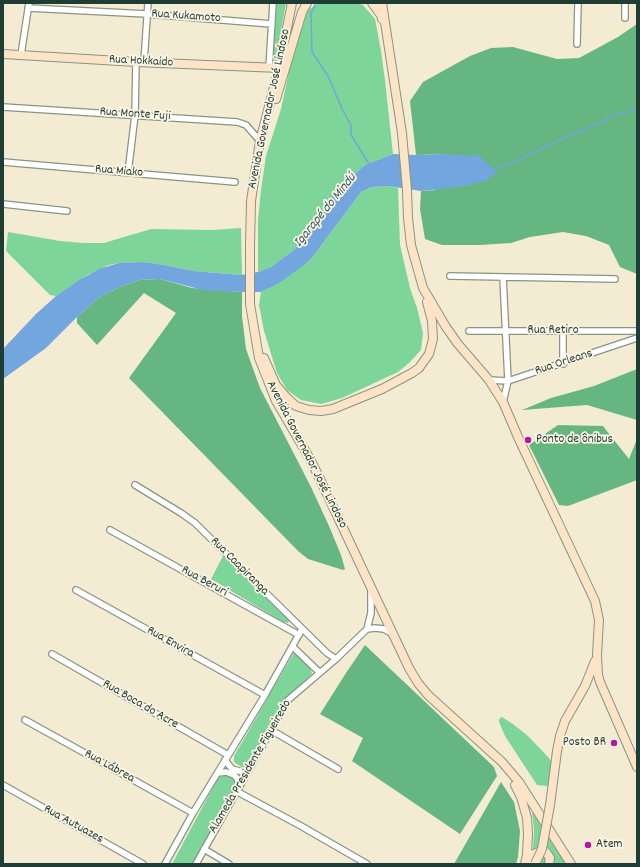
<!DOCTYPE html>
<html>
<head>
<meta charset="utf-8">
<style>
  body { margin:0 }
  #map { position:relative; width:640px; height:867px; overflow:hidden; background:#f3ecd3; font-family:Dekko,sans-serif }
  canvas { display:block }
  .frame { position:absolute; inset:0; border:4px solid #1f3d34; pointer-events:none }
</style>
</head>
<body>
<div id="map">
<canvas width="640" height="867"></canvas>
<div class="frame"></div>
</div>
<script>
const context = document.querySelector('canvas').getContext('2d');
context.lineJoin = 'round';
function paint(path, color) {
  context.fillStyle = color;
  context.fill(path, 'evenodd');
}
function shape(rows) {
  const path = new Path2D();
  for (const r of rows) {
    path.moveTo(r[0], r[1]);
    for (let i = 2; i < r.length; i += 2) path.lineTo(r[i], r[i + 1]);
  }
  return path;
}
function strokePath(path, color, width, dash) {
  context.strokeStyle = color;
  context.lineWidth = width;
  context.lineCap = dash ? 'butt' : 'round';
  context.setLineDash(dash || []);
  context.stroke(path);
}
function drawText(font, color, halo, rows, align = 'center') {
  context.font = font + ' Dekko,sans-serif';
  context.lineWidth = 3.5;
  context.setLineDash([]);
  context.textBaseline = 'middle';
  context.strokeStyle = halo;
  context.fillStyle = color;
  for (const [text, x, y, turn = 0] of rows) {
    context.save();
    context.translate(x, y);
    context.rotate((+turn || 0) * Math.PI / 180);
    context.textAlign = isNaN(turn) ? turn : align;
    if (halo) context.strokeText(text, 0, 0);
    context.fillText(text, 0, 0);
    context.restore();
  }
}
paint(shape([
  [276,3,286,3,275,64,273,64],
  [319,3,358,3,363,5,375,19,381,51,385,80,393,154,365,165,358,171,330,199,313,225,295,249,271,267,258,272,258,220,261,190,266,156,281,109,292,58,308,10],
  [388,186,398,188,400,245,410,288,417,308,423,333,421,350,409,363,398,372,342,398,321,404,301,400,287,390,277,373,264,331,259,305,261,292,279,282,303,266,311,259,361,192,372,187],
  [241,228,242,275,194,271,164,265,143,262,119,263,109,265,87,275,56,296,50,295,6,251,8,232,60,241,84,243,104,243,151,229,213,230],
  [223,556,290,619,288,623,283,622,211,579],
  [295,651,311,670,312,674,290,695,246,770,234,762,234,756],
  [502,717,513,724,528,736,549,758,554,766,555,780,547,786,537,785,505,736,499,722,499,719],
  [228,773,236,780,237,787,193,864,172,864,219,776],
  [532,812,567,864,531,864,533,848,534,829]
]), '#7ed599');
paint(shape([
  [637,24,637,274,620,267,609,245,586,236,563,232,530,237,511,243,480,245,442,245,425,239,420,209,421,191,435,190,444,154,416,155,410,101,423,82,470,56,491,48,513,47,557,59,579,58,618,37],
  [160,279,192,288,242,292,242,316,246,349,260,388,311,487,329,526,341,555,345,569,343,570,308,559,298,551,129,378,176,313,144,293,97,345,77,323,77,317,101,296,120,287,139,280],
  [637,369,637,420,587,405,522,410,551,398,594,386],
  [558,425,603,426,629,459,637,439,637,480,568,506,559,505,529,445],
  [365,645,494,767,497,776,460,834,352,761,363,738,320,714,346,673],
  [501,782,514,802,520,831,518,857,516,864,454,864]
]), '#66b681');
paint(shape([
  [393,154,416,155,444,154,480,156,497,173,487,180,466,186,421,191,388,186,372,187,361,192,311,259,303,266,279,283,261,292,242,292,203,290,160,279,139,280,120,287,101,296,77,317,46,348,3,379,3,349,36,314,56,296,79,280,99,269,119,263,143,262,164,265,194,271,241,275,258,272,271,267,295,249,313,225,330,199,358,171,365,165]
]), '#73a6df');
strokePath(shape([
  [316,3,311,13,312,52,328,76,343,111,351,125,351,135,369,164],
  [493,170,516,161,566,137,605,121,614,114,626,113,637,107]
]), '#73a6df', 1.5);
const street = shape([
  [28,8,147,14,272,24],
  [625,18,625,3],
  [577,44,578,3],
  [21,55,29,3],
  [144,62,148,3],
  [269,68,273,3],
  [3,107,237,122,246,125,260,141],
  [3,162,235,182],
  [128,173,135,115,136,62],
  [3,204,67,211],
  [450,276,615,279],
  [503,277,508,381,503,402],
  [469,331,637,331],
  [563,331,563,364],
  [489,380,508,381,637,338],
  [135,485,181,513,195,523,327,653,336,659],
  [110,530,299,635],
  [76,590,265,695],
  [367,629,375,628,384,629,393,634],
  [293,647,319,672],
  [52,654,228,755],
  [25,720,193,813],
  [271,730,338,769],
  [225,760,232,769,246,773],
  [218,773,226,772,234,775,236,777,240,784],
  [3,785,143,864],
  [236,791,301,826,367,864],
  [204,849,229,864],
  [165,864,193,813,265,695,302,629],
  [196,864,288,700,336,659,367,629,371,613,371,591]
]);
const secondary = shape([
  [292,3,279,68,260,141,251,201,250,246,250,304,259,358,276,401,310,459,319,477,409,668,418,683,428,695,502,762,519,782,571,864],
  [372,3,381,15,382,19],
  [382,3,402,133,407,190,408,218,411,245,423,288,446,327,458,344,489,380,503,402,518,437,595,601,599,620,597,655,598,675,600,682,637,767],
  [3,54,136,62,279,68],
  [276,99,302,12,307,3],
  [264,358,276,385,287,398,296,406,309,410,321,411,333,409,382,389,412,373,419,368,429,354,433,339,432,321,427,302],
  [565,721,585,686,595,661],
  [515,785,521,797,527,818,528,834,527,854,525,864],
  [527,864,534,854,541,851,546,852,550,858,549,864]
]);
strokePath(street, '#899484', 8);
strokePath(secondary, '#899484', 10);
strokePath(street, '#fff', 5.5);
strokePath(secondary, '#fee4c6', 8);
const secondaryBridge = shape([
  [535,864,542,849,550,805,557,751,560,736,565,721]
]);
strokePath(secondaryBridge, '#899484', 10, []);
strokePath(secondaryBridge, '#fee4c6', 8);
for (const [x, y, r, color] of [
  [528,440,4,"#b5179e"],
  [614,743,4,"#b5179e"],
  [588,845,4,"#b5179e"]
]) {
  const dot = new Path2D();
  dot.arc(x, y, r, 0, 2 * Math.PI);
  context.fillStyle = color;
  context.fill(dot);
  strokePath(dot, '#fcf5e5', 1.5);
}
drawText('13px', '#1f3d34', '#fcf5e5', [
  ["Rua Kukamoto",186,17,4],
  ["Rua Hokkaido",141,62,3],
  ["Avenida Governador José Lindoso",270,109,-78],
  ["Rua Monte Fuji",135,115,4],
  ["Rua Miako",119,172,5],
  ["Rua Retiro",553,331],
  ["Rua Orleans",564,363,-18],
  ["Avenida Governador José Lindoso",306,455,63],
  ["Rua Caapiranga",239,567,45],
  ["Rua Beruri",204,582,29],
  ["Rua Envira",170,643,29],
  ["Rua Boca do Acre",140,705,30],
  ["Rua Lábrea",109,767,29],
  ["Alameda Presidente Figueiredo",251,767,-60],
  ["Rua Autuazes",73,825,29]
]);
drawText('13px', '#1f3d34', '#fcf5e5', [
  ["Ponto de ônibus",536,440],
  ["Posto BR",606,743,"right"],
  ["Atem",596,845]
], 'left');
drawText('italic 14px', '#385c67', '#fcf5e5', [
  ["Igarapé do Mindú",326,211,-51]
]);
</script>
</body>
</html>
